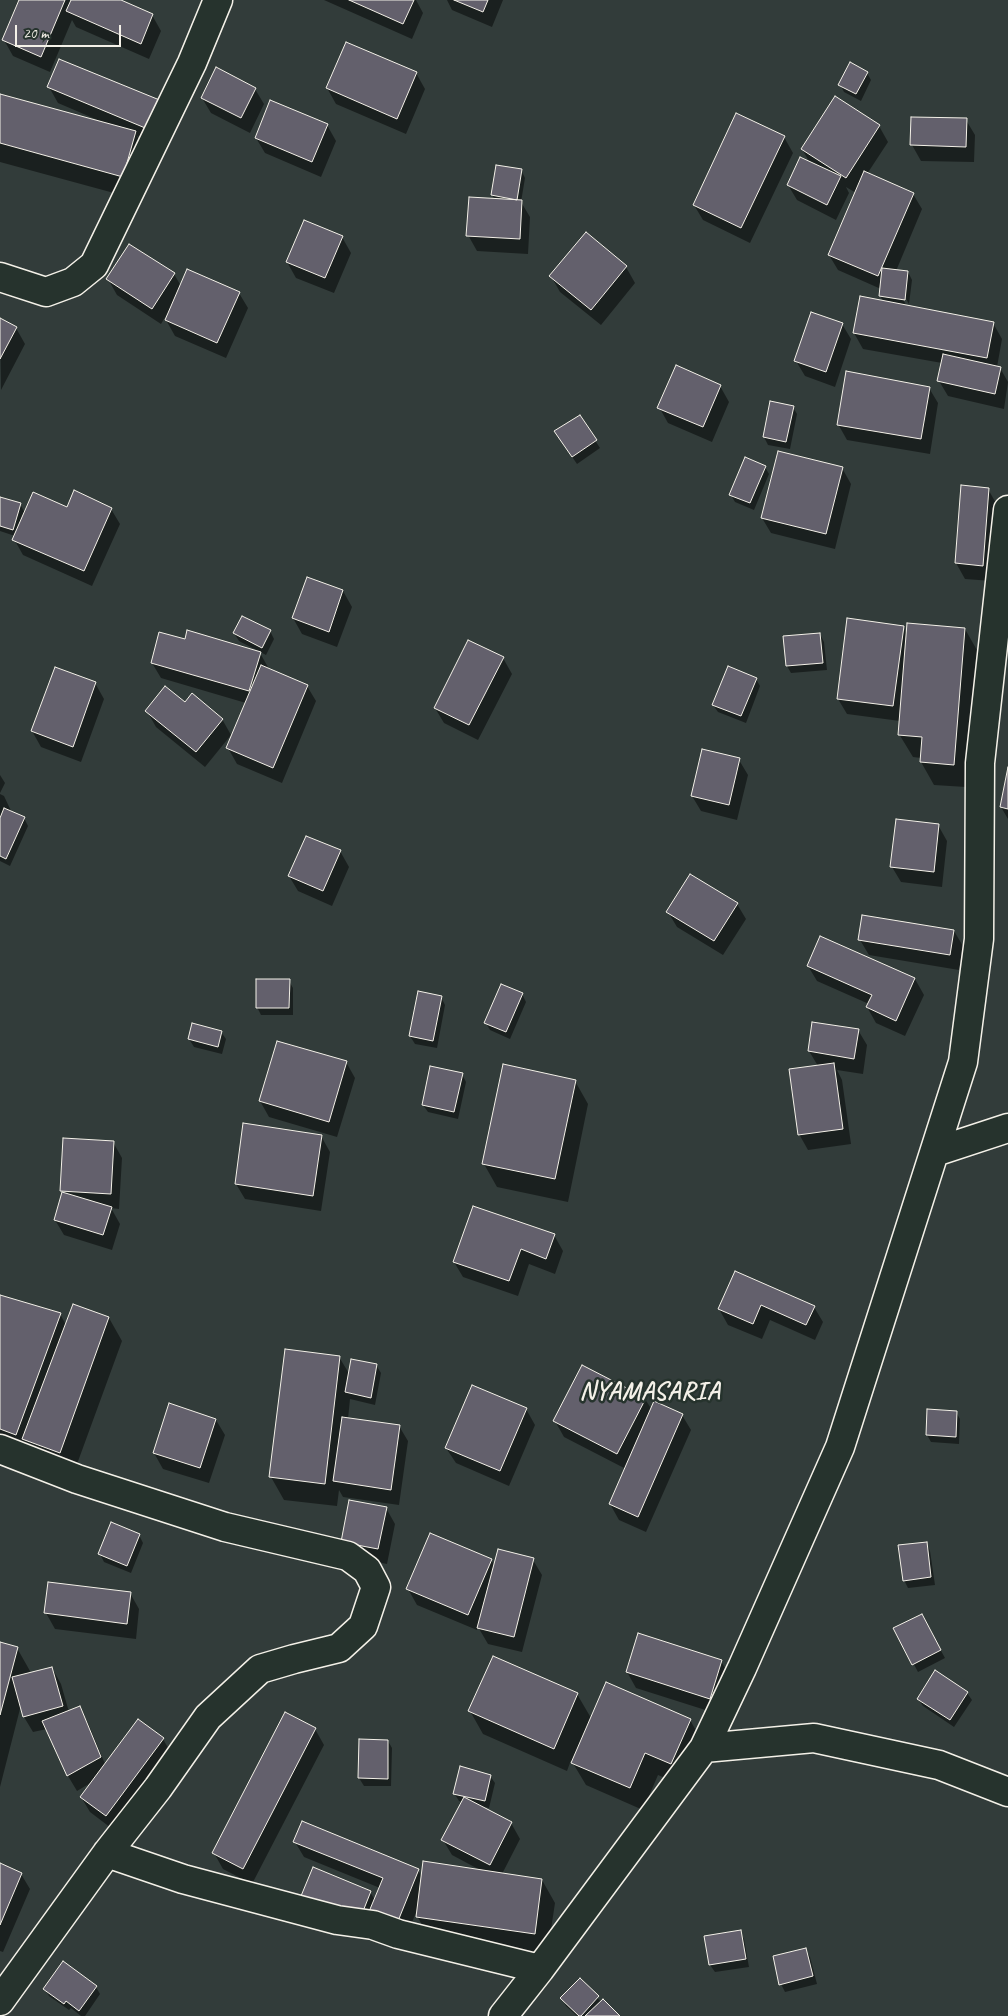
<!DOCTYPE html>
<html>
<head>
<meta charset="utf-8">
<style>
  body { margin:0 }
  #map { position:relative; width:1008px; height:2016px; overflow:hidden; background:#323c3a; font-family:Caveat,sans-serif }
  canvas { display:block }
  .scale { position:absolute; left:15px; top:25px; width:106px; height:22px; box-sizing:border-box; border:2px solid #f4f1e8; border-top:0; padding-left:6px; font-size:15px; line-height:18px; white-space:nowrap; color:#f4f1e8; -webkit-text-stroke:4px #26332d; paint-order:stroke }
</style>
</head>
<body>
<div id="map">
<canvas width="1008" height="2016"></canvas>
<div class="scale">20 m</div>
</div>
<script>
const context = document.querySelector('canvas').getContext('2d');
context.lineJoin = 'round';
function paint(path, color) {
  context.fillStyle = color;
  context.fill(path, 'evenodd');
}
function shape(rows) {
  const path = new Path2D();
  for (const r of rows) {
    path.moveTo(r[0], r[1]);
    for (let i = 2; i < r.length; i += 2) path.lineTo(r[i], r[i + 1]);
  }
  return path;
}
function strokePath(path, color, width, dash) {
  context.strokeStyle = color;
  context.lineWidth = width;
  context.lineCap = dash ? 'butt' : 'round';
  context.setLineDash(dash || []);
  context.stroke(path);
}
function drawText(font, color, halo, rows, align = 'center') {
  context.font = font + ' Caveat,sans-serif';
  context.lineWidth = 5;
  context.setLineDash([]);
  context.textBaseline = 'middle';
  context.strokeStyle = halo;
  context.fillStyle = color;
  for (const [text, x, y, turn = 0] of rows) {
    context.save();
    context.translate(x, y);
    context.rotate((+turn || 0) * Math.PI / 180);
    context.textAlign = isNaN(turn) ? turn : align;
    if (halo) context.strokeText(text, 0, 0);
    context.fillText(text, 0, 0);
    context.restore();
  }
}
paint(shape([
  [20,0,118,0,152,15,161,31,149,59,76,27,72,20,50,72,13,56,4,40],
  [324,0,416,0,423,13,412,39],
  [447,0,503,0,492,27,452,10],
  [416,73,425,89,406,134,336,104,327,88],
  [867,73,871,80,861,101,844,92,840,84],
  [49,87,161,102,159,144,137,136,148,155,136,199,0,162,0,95,100,122,100,121,58,103],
  [255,89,264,104,250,133,211,113,202,98],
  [966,120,975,135,974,162,921,161,912,145],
  [327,125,336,141,321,177,265,153,256,138],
  [879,126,888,142,867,174,913,194,922,209,896,271,908,272,912,280,909,304,903,294,901,295,907,307,993,323,1002,339,997,367,1000,368,1008,382,1004,409,948,396,939,381,942,363,863,349,854,333,884,302,880,296,881,289,838,270,829,255,856,193,846,187,849,193,836,220,797,200,788,185,810,163,802,149],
  [784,137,793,153,750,243,703,220,694,205],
  [521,170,525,178,521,202,530,217,528,254,477,251,468,235,495,200,492,195],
  [586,234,626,267,635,283,601,325,560,292,551,276],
  [342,237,351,253,334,293,296,278,287,262],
  [174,274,181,286,239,293,248,308,226,358,175,336,166,320,168,315,167,314,161,324,117,295,108,279],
  [0,319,16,328,25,344,1,390],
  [842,324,851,339,835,387,805,376,796,361],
  [720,386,729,402,712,442,668,423,659,407],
  [929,388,938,403,930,454,847,440,838,424],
  [793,407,797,414,790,449,768,445,764,437],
  [579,416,600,448,577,464,560,439],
  [765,467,769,474,754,510,735,502,731,495],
  [842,468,851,484,835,549,771,533,762,518],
  [988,489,997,505,992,581,965,579,956,563],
  [0,498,20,504,25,513,67,508,111,509,120,524,92,586,23,555,14,539,15,536,0,531],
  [308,579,343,591,352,607,337,647,302,634,293,618],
  [903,627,907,635,965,629,978,652,966,787,934,785,921,762,921,758,913,757,899,734,900,721,847,714,838,699],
  [270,631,274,639,266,655,239,641,234,633],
  [820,634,824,642,827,670,791,673,787,666],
  [185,641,260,653,269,669,307,686,316,701,282,783,237,764,228,748,246,703,161,678,152,663],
  [503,658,512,674,478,740,444,723,435,708],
  [756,679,760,686,746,723,718,712,713,705],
  [95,683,104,699,81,762,41,747,32,731],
  [185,704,222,719,231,735,205,767,156,727,147,711],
  [739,760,748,775,737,820,701,811,692,796],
  [1008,773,1008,819,1001,807],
  [0,775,5,783,0,793],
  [0,794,4,796,12,813,24,818,28,826,10,866,0,861],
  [938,825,947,841,942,887,901,882,892,867],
  [340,851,349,867,332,906,298,891,289,876],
  [737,904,746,919,723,955,677,927,668,912],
  [954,931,963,946,959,970,869,955,860,940],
  [821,937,915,979,924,995,905,1036,876,1023,867,1007,869,1004,817,981,808,966],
  [289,981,293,988,293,1015,261,1015,257,1007],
  [522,994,526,1002,510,1039,490,1030,486,1023],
  [441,997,445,1005,437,1048,415,1044,410,1036],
  [813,1023,858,1030,867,1045,863,1074,837,1070,842,1080,851,1144,808,1150,799,1134,818,1066,809,1051],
  [221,1032,226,1039,222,1054,194,1047,189,1039],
  [346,1062,355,1078,337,1137,269,1117,260,1101],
  [462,1074,466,1082,458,1119,428,1112,423,1105],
  [575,1081,588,1104,568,1202,497,1187,484,1164],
  [321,1136,330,1152,321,1211,245,1199,236,1184],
  [113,1142,122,1158,119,1209,111,1208,120,1224,112,1250,64,1235,55,1220,63,1193,62,1190],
  [554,1235,563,1251,555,1274,529,1264,518,1296,463,1277,454,1262],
  [735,1273,814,1307,823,1322,815,1340,770,1320,762,1339,728,1325,719,1309],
  [0,1297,60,1314,66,1325,109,1318,122,1341,73,1475,0,1446],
  [339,1357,350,1375,376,1365,381,1373,375,1405,350,1399,348,1419,399,1426,408,1441,399,1505,343,1497,339,1490,337,1506,284,1500,271,1477],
  [645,1399,652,1410,682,1415,691,1430,646,1532,619,1520,610,1504,626,1469,564,1437,555,1421],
  [526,1409,535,1425,509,1486,456,1463,446,1448],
  [956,1412,960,1419,959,1444,931,1442,927,1435],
  [216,1420,225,1435,209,1483,163,1469,154,1453],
  [386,1508,395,1524,387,1564,351,1557,342,1542],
  [139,1535,143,1543,131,1573,104,1562,100,1554],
  [926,1543,930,1551,935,1585,908,1588,904,1580],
  [491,1560,495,1567,533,1560,542,1575,522,1652,488,1644,478,1627,477,1630,417,1605,408,1589],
  [130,1593,139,1609,136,1639,55,1629,46,1613],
  [921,1615,945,1658,918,1672,895,1629],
  [0,1644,17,1648,30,1671,29,1674,52,1668,61,1684,69,1712,79,1708,88,1723,105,1764,163,1739,172,1755,115,1831,90,1812,81,1797,92,1782,77,1791,68,1776,47,1729,33,1732,24,1717,21,1705,0,1787],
  [721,1661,730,1677,718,1714,636,1688,627,1672],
  [967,1693,972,1700,954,1727,923,1706,918,1699],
  [577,1694,591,1718,690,1720,703,1743,684,1786,658,1775,643,1810,586,1785,571,1760,567,1771,483,1734,470,1711],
  [315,1729,324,1745,252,1884,223,1869,214,1853],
  [388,1741,392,1748,391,1786,364,1786,359,1778],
  [490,1776,495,1783,489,1808,480,1806,511,1823,520,1839,502,1874,542,1880,555,1903,547,1956,430,1939,417,1916,417,1910,405,1940,312,1911,370,1892,375,1900,380,1888,304,1857,295,1842,418,1870,422,1878,482,1871,452,1855,443,1840,463,1802,459,1801,454,1793],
  [0,1865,21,1874,30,1889,3,1952,0,1951],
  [740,1931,744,1939,749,1967,715,1972,710,1965,705,1937],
  [805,1949,810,1957,817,1984,785,1992,781,1984],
  [580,1980,601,2002,618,2016,577,2016,566,2006,562,1998],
  [96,1987,100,1994,85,2016,81,2016,71,2008,69,2010,49,1996,45,1989]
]), '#0007');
const building = shape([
  [19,0,65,0,41,57,2,40,19,0],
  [71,0,121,0,153,14,141,44,66,11,71,0],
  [349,0,414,0,403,24,349,0],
  [454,0,488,0,483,12,454,0],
  [346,42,417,72,397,119,326,88,346,42],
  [59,59,162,101,150,130,47,87,59,59],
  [850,62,868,72,856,94,838,85,850,62],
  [216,67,256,88,241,118,201,98,216,67],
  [0,94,136,131,123,177,0,143,0,94],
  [835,96,880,125,846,178,801,149,835,96],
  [270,100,328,124,312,162,255,138,270,100],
  [736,113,785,136,741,228,693,205,736,113],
  [911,117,967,118,966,147,910,145,911,117],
  [800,157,841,176,827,205,787,185,800,157],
  [496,165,522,169,517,200,491,195,496,165],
  [864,171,914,193,878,276,828,255,864,171],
  [469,197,522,200,520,239,466,236,469,197],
  [304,220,343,236,325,278,286,262,304,220],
  [586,232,627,266,591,310,549,276,586,232],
  [129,244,175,273,152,309,106,279,129,244],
  [882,268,908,271,905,300,879,296,882,268],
  [187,269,240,292,217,343,165,320,187,269],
  [860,296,994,322,987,358,853,333,860,296],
  [811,312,843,323,826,372,794,361,811,312],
  [0,318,17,327,0,359,0,318],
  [943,354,1001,367,995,394,937,381,943,354],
  [676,365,721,385,703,427,657,408,676,365],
  [846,371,930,387,921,439,837,425,846,371],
  [770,401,794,406,786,442,763,437,770,401],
  [580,415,597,440,572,457,554,431,580,415],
  [778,451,843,467,826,534,761,518,778,451],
  [745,457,766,466,750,503,729,495,745,457],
  [961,485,989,488,983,566,955,563,961,485],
  [74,490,112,508,84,571,12,540,33,492,67,507,74,490],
  [0,497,21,503,13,530,0,526,0,497],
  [307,577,343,590,329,632,292,618,307,577],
  [242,616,271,630,262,648,233,633,242,616],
  [847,618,904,626,893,706,837,699,847,618],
  [907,623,965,628,954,765,920,762,922,737,898,735,907,623],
  [187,630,261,652,249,691,151,663,159,632,185,639,187,630],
  [820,633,823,663,786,666,783,636,820,633],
  [468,640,504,657,469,725,434,708,468,640],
  [261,665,308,685,273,768,226,748,261,665],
  [728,666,757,678,741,716,712,705,728,666],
  [55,667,96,682,73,747,31,731,55,667],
  [165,686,185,702,192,693,223,719,196,752,145,711,165,686],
  [702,749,740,758,729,805,691,796,702,749],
  [1008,767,1008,809,1000,807,1008,767],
  [4,808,25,817,6,859,0,856,0,818,4,808],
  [896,819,939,824,934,872,890,867,896,819],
  [306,836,341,850,323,891,288,876,306,836],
  [690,874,738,903,714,941,666,912,690,874],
  [862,915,954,930,950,955,858,940,862,915],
  [820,936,915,978,896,1021,866,1007,872,995,807,966,820,936],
  [256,979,290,979,289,1008,256,1008,256,979],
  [501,984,523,993,506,1032,484,1023,501,984],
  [418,991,442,996,433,1041,409,1036,418,991],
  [812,1022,859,1029,854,1059,808,1051,812,1022],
  [192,1023,222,1031,218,1047,188,1039,192,1023],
  [277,1041,347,1061,329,1122,259,1101,277,1041],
  [834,1063,843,1129,798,1135,789,1069,834,1063],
  [503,1064,576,1080,555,1179,482,1164,503,1064],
  [430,1066,463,1073,454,1112,422,1105,430,1066],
  [243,1123,322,1135,313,1196,235,1184,243,1123],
  [63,1138,114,1141,111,1194,60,1191,63,1138],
  [62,1192,112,1207,103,1235,54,1220,62,1192],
  [473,1206,555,1234,546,1259,521,1249,509,1281,453,1262,473,1206],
  [735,1271,815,1306,806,1325,761,1305,753,1324,718,1309,735,1271],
  [0,1295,61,1313,16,1435,0,1429,0,1295],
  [73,1304,109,1317,60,1453,22,1439,73,1304],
  [285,1349,340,1356,325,1484,269,1477,285,1349],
  [351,1359,377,1364,371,1398,345,1392,351,1359],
  [582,1365,646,1398,617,1454,553,1421,582,1365],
  [472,1385,527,1408,500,1471,445,1448,472,1385],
  [654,1401,683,1414,638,1517,609,1504,654,1401],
  [169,1403,216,1419,200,1468,153,1453,169,1403],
  [927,1409,957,1411,956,1437,926,1435,927,1409],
  [342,1417,400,1425,391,1490,333,1481,342,1417],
  [349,1500,387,1507,378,1549,341,1542,349,1500],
  [111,1522,140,1534,127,1566,98,1554,111,1522],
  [430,1533,492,1559,468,1615,406,1589,430,1533],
  [927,1542,931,1577,903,1581,898,1545,927,1542],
  [498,1549,534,1558,514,1637,477,1628,498,1549],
  [48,1582,131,1592,127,1624,44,1613,48,1582],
  [922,1614,941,1650,912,1665,893,1628,922,1614],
  [638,1633,722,1660,710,1699,626,1672,638,1633],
  [0,1642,18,1647,0,1715,0,1642],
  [493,1656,578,1693,554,1749,468,1711,493,1656],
  [52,1667,63,1706,23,1717,12,1677,52,1667],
  [935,1670,968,1692,950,1720,917,1699,935,1670],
  [606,1682,691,1719,671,1764,645,1753,630,1788,571,1763,606,1682],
  [80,1706,101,1757,67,1776,42,1721,80,1706],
  [285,1712,316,1728,243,1869,212,1853,285,1712],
  [138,1719,164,1738,106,1816,80,1797,138,1719],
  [359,1739,388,1740,388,1779,358,1778,359,1739],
  [460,1766,491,1775,485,1801,453,1794,460,1766],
  [464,1797,512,1822,490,1865,441,1840,464,1797],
  [302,1821,419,1869,396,1926,368,1914,383,1878,293,1842,302,1821],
  [423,1861,542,1879,535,1934,416,1917,423,1861],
  [0,1863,22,1873,0,1925,0,1863],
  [313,1867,371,1891,360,1919,301,1896,313,1867],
  [741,1930,746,1959,709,1965,704,1936,741,1930],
  [806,1948,813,1976,779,1985,773,1956,806,1948],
  [63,1961,97,1986,79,2011,66,2001,64,2004,43,1989,63,1961],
  [580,1978,599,1996,581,2016,579,2016,560,1998,580,1978],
  [603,1999,620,2016,585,2016,603,1999]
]);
paint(building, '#63606c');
strokePath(building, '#f4f1e8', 1);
const minor = shape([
  [0,277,46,292,73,282,94,265,192,63,218,0],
  [935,1152,1008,1128],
  [0,1449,77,1479,225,1527,348,1556,367,1570,376,1587,363,1626,339,1648,294,1659,260,1669,208,1717,158,1788,107,1853,0,2001],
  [704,1748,814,1738,939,1765,1008,1792],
  [107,1853,183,1879,337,1920,373,1925,398,1934,540,1969],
  [503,2016,540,1969,704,1748,742,1668,840,1447,963,1062,979,939,980,763,1008,510]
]);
strokePath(minor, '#f4f1e8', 31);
strokePath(minor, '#26332d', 28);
context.letterSpacing = '1px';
drawText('bold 25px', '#f4f1e8', '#26332d', [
  ["NYAMASARIA",650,1392]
]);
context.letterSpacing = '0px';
</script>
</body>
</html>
